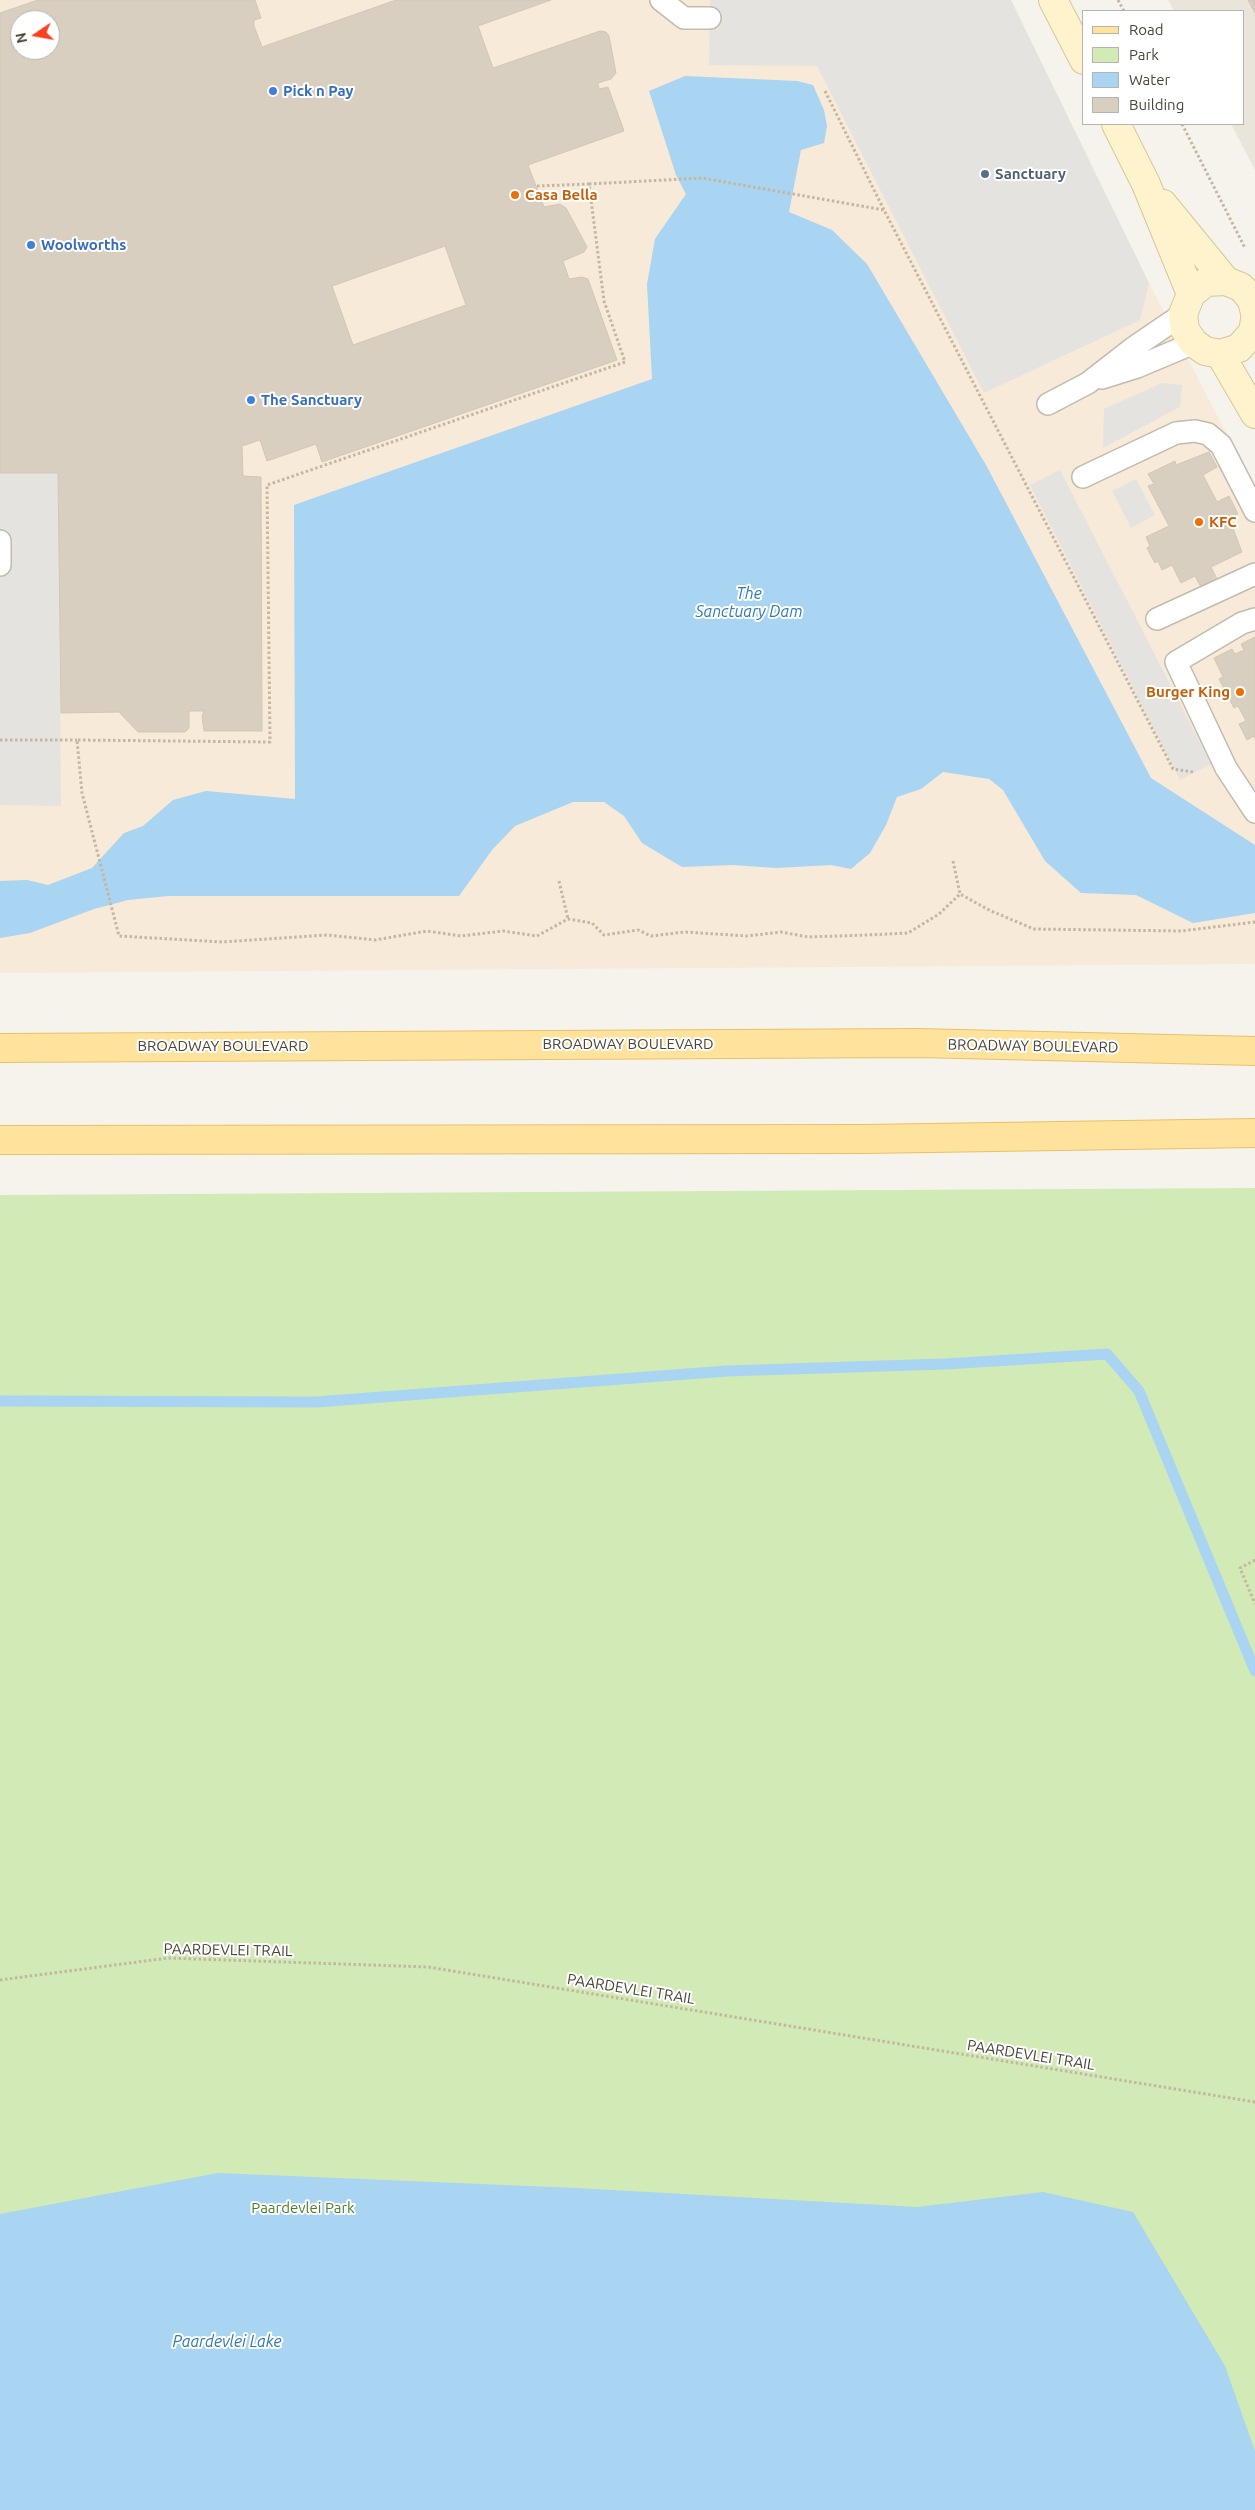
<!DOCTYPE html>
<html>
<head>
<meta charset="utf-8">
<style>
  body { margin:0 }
  #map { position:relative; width:1255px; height:2510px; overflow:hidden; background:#f6f3ec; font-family:Ubuntu,sans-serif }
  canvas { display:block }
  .legend { position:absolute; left:1082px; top:10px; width:162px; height:115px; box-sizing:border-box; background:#fff; border:1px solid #b7b4b0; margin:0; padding:6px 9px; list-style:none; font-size:15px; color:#4b4439 }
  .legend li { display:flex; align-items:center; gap:10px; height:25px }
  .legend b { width:25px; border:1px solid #b7b4b0 }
  .north { position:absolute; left:10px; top:10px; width:50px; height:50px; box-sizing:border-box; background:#fff; border:1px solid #b7b4b0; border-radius:50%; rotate:258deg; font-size:14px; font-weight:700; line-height:20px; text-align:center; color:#4b4439 }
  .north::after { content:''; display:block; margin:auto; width:18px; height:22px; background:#fc3f1d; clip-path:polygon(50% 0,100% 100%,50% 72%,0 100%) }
</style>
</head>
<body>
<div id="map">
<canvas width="1255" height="2510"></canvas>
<ul class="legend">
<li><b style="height:6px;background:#ffe39c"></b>Road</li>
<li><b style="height:14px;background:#d2eab5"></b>Park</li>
<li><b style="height:14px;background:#a9d4f2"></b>Water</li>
<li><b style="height:14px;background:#d8cfc1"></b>Building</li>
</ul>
<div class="north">N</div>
</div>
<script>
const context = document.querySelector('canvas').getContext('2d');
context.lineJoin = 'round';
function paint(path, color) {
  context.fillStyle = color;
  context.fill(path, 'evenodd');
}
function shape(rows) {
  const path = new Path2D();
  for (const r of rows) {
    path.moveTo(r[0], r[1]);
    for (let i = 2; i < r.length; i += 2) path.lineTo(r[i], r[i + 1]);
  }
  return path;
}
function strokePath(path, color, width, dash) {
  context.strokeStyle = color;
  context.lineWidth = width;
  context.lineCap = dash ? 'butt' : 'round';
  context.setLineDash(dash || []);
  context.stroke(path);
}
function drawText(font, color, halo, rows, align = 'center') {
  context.font = font + ' Ubuntu,sans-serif';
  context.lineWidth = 4;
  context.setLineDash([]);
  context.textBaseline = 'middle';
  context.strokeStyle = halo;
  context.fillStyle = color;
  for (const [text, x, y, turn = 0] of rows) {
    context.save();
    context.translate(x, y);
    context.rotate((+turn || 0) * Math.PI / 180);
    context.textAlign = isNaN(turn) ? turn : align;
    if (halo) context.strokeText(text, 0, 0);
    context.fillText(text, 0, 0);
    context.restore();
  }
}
paint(shape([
  [1168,0,1255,0,1255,170,1231,124,1244,124,1244,11,1174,11]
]), '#eae5da');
paint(shape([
  [0,0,1011,0,1149,283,1255,489,1255,964,0,973],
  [20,20,50,20,50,50,20,50]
]), '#f7ead8');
paint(shape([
  [1255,1188,1255,2510,0,2510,0,1195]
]), '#d2eab5');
paint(shape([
  [710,0,1011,0,1149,283,1140,320,984,393,817,66,709,65],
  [1162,383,1182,385,1180,407,1103,448,1104,409],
  [1060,470,1211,764,1180,780,1030,485],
  [0,473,58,473,61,806,0,805],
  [1136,479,1155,515,1131,528,1112,491]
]), '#e5e3e0');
paint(shape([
  [685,76,797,81,813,85,824,110,827,126,824,143,801,150,789,212,832,230,867,264,986,465,1151,778,1255,845,1255,913,1193,923,1136,895,1081,893,1045,861,1003,790,989,779,943,772,921,789,897,797,886,825,870,853,851,869,831,865,776,868,732,865,682,867,642,843,624,816,604,802,573,802,515,826,492,850,459,896,168,896,128,900,94,909,30,933,0,938,0,881,27,880,48,885,92,868,124,833,143,826,173,800,206,791,295,799,294,505,652,379,647,284,655,239,686,194,676,175,649,91],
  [218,2173,576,2188,917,2207,1043,2192,1133,2212,1225,2366,1255,2451,1255,2510,0,2510,0,2214]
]), '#a9d4f2');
strokePath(shape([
  [0,1401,316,1402,727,1371,945,1364,1107,1354,1139,1391,1255,1671]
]), '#a9d4f2', 11);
const building = shape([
  [38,0,255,0,261,18,254,20,254,26,262,47,396,0,551,0,478,26,493,68,600,31,606,32,609,36,616,73,611,79,598,83,599,89,608,87,624,131,528,165,544,207,560,204,566,208,587,247,584,252,563,261,569,279,582,277,588,279,617,360,322,462,316,444,267,461,260,440,242,446,243,476,261,477,262,731,204,731,202,716,204,711,189,711,189,728,185,732,138,732,119,712,61,713,58,473,0,473,0,13,38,0],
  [20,20,50,20,50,50,20,50,20,20],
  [445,246,466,305,353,345,332,286,445,246],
  [1248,0,1255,0,1255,13,1248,0],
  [1209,452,1217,467,1203,475,1217,502,1229,496,1238,514,1229,518,1242,552,1211,567,1217,579,1201,587,1195,576,1181,583,1172,565,1162,570,1158,561,1155,563,1147,548,1150,546,1146,537,1169,526,1148,486,1154,484,1148,474,1175,461,1176,465,1209,452],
  [1255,637,1255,739,1254,736,1247,740,1239,724,1246,721,1238,706,1234,708,1219,679,1223,677,1214,658,1232,649,1235,654,1244,650,1241,644,1255,637]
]);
paint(building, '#d8cfc1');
strokePath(building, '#d3c7b4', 1);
const lane = shape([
  [661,0,684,18,710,18],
  [1102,378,1137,367,1194,343],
  [1048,404,1088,383,1133,348,1183,314],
  [1083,477,1176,433,1195,431,1208,434,1221,445,1255,511],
  [0,541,0,565],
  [1157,619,1255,574],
  [1255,619,1242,623,1176,662,1226,768,1255,812]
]);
const secondary = shape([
  [1053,0,1084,60],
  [1116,124,1146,184,1191,294],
  [1163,204,1226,281],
  [1255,313,1252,300,1241,287,1226,281,1206,282,1191,294,1183,314,1185,330,1194,343,1205,351,1220,354,1239,348,1253,332,1255,320],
  [1220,354,1255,414]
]);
const primary = shape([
  [0,1048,917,1043,1255,1051],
  [0,1140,864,1139,1255,1133]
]);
strokePath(lane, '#c2bbae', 24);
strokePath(secondary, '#d6c79b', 30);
strokePath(primary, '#e6c16a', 30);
strokePath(shape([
  [1118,0,1124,11],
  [825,91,884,210],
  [1182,124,1245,248],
  [537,186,589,184],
  [0,740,77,740],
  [1193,772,1173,769,884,210,702,178,589,184,604,301,625,362,267,485,270,742,77,740,82,793,119,936,222,942,327,935,375,940,427,931,461,936,503,931,537,936,568,919,592,923,604,935,638,930,651,936,685,932,747,936,781,932,808,937,867,935,908,933,939,914,960,894,991,911,1034,929,1181,931,1255,922],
  [953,861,960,894],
  [559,881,568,919],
  [1255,1560,1240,1568,1255,1604],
  [0,1980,168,1958,428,1967,1255,2102]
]), '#c4b79f', 3, [2.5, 2.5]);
strokePath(lane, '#fff', 21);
strokePath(secondary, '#fff3cd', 28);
strokePath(primary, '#ffe39c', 28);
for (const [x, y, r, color] of [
  [273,91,5,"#3f7fe0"],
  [985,174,5,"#5c6f8a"],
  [515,195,5,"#e8710a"],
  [31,245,5,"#3f7fe0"],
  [251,400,5,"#3f7fe0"],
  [1199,522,5,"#e8710a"],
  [1240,692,5,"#e8710a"]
]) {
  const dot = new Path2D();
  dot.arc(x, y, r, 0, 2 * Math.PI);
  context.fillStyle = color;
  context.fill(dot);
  strokePath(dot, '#fff', 2);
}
drawText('bold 15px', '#366cbe', '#fff', [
  ["Pick n Pay",283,91],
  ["Woolworths",41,245],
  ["The Sanctuary",261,400]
], 'left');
drawText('bold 15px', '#4e5e75', '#fff', [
  ["Sanctuary",995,174]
], 'left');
drawText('bold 15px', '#c56008', '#fff', [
  ["Casa Bella",525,195],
  ["KFC",1209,522],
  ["Burger King",1230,692,"right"]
], 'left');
drawText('15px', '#4b4439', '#fff', [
  ["BROADWAY BOULEVARD",628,1044],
  ["BROADWAY BOULEVARD",223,1046],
  ["BROADWAY BOULEVARD",1033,1046,1],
  ["PAARDEVLEI TRAIL",228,1950,1],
  ["PAARDEVLEI TRAIL",631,1989,9],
  ["PAARDEVLEI TRAIL",1031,2055,9]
]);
drawText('15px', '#4a7f2a', '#fff', [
  ["Paardevlei Park",303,2208]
]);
drawText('italic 16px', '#2e7ab2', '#fff', [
  ["The",749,594],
  ["Sanctuary Dam",749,612],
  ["Paardevlei Lake",227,2342]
]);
</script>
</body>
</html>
